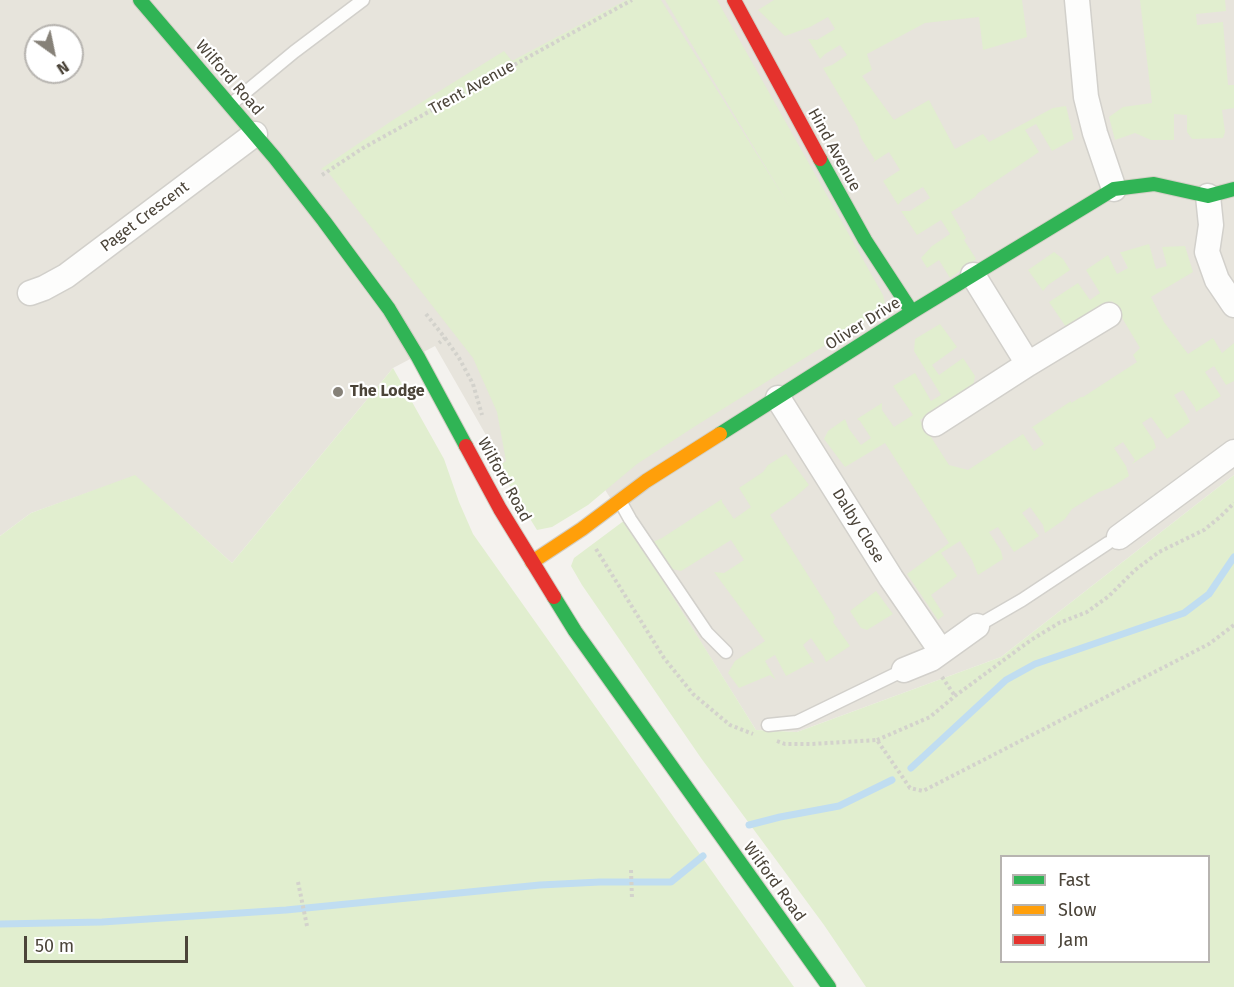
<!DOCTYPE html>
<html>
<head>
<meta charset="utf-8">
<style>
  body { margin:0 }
  #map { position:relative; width:1234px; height:987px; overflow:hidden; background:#f4f2ee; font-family:"Fira Sans",sans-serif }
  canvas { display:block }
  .legend { position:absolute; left:1000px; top:855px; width:210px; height:108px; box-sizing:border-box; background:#fff; border:2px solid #b7b4b0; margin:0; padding:8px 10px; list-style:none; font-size:18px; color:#4b4439 }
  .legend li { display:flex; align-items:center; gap:12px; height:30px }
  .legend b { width:30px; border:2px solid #b7b4b0 }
  .north { position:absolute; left:24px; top:24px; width:60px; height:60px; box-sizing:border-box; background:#fff; border:2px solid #b7b4b0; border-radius:50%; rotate:147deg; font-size:16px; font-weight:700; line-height:24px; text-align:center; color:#4b4439 }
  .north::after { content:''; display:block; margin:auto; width:21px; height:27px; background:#868178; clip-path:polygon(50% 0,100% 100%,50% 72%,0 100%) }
  .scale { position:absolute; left:24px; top:936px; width:164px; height:27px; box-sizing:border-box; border:3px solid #4b4439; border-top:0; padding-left:8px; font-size:18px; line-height:21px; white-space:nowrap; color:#4b4439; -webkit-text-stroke:4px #fff; paint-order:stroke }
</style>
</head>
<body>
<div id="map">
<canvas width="1234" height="987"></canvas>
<ul class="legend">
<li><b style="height:8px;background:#30b455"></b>Fast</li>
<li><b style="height:8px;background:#ff9f0a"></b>Slow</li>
<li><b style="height:8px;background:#e5322d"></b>Jam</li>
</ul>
<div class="north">N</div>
<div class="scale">50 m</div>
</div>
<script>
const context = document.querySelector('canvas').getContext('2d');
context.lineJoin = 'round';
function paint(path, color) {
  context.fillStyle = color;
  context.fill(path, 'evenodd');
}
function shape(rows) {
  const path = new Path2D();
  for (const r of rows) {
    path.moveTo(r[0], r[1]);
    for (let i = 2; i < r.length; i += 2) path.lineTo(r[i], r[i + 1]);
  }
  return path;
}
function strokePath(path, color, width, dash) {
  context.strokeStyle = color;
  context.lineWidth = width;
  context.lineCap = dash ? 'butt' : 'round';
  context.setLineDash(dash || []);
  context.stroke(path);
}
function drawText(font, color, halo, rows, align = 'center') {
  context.font = font + ' "Fira Sans",sans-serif';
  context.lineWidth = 4.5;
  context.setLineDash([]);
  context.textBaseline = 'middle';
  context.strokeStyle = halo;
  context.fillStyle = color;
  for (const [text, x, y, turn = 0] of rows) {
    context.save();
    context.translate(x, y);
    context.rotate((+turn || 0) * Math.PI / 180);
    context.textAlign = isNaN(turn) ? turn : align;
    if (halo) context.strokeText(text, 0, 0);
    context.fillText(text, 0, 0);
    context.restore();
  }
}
paint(shape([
  [0,0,1234,0,1234,475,1001,657,797,732,756,730,570,434,506,470,435,346,393,368,232,563,135,476,31,513,0,536],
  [36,36,72,36,72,72,36,72]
]), '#e7e4dc');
paint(shape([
  [626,0,661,0,791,209,665,0,717,0,883,295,885,303,884,307,877,313,697,425,637,464,588,505,552,527,537,530,498,467,506,461,497,412,473,358,328,172,321,169,393,120,504,51,512,61],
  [774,0,1022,0,1027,37,983,50,979,17,925,23,867,54,872,70,862,76,894,120,929,100,955,149,983,134,989,142,1053,108,1066,106,1074,139,1052,151,1036,124,1025,130,1039,152,978,193,975,197,951,212,966,238,964,240,976,259,950,278,939,260,927,268,921,258,932,246,950,234,941,220,917,235,901,211,910,211,930,198,923,187,903,199,898,205,883,181,900,170,889,152,872,163,875,160,861,138,858,127,823,68,832,65,847,55,840,45,825,54,820,59,808,39,817,40,835,29,828,17,810,27,785,36,758,10],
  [1140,0,1225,0,1226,11,1196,14,1197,25,1223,22,1228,85,1234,85,1234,108,1222,110,1225,132,1223,138,1192,139,1187,132,1187,115,1174,114,1174,140,1151,140,1135,133,1115,140,1109,117,1123,107,1152,103],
  [1149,244,1156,269,1167,266,1162,247,1185,246,1193,272,1151,297,1164,322,1188,354,1213,338,1222,353,1234,343,1234,381,1226,385,1214,366,1205,372,1221,396,1196,412,1195,408,1183,390,1174,395,1186,414,1190,422,1167,439,1151,417,1142,423,1154,441,1156,448,1132,464,1135,460,1123,442,1114,448,1126,466,1129,476,1110,488,1099,492,1072,509,1065,519,1045,533,1043,525,1030,507,1022,513,1039,536,1014,552,998,527,989,532,1001,551,1003,559,978,575,972,560,960,541,941,553,957,576,931,595,944,615,938,620,907,574,949,543,885,443,845,467,824,439,828,431,845,419,849,429,861,445,871,438,860,421,857,419,882,403,882,410,894,427,913,415,893,386,915,373,931,401,941,395,914,351,915,339,940,324,957,347,932,365,939,375,963,358,975,376,973,386,920,420,949,465,968,470,1023,434,1034,451,1044,444,1033,428,1031,428,1071,401,1071,403,1081,397,1083,397,1137,362,1133,355,1140,348,1112,301,1066,327,1049,302,1078,283,1090,300,1100,293,1086,270,1108,255,1117,274,1128,268,1120,252,1122,252],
  [1054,252,1063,259,1070,270,1048,285,1043,291,1028,270],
  [393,368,444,459,459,502,473,534,794,987,0,987,0,536,31,513,135,475,232,563],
  [786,454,809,485,794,498,770,515,835,618,833,622,850,646,826,662,824,657,811,638,803,645,815,664,812,662,786,676,775,655,765,661,776,680,770,675,739,688,728,673,735,661,765,641,714,572,724,573,744,560,731,540,681,571,672,569,660,555,653,542,662,538,722,499,722,502,734,519,751,507,739,488,763,472,768,465],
  [1234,475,1234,987,866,987,824,925,701,758,582,585,571,566,574,558,625,520,756,730,797,732,1001,657],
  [1002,856,1208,856,1208,962,1002,962],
  [876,591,893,614,867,630,861,628,850,611]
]), '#e1eecf');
strokePath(shape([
  [911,768,1006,680,1035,664,1184,613,1209,594,1234,557],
  [749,825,780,817,839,806,892,780],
  [0,924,102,922,286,910,540,885,600,882,671,882,703,856]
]), '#c0ddf1', 7);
const lane = shape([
  [230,105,294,52,363,0],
  [620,501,630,519,707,633,726,652],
  [977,626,1022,600,1108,543],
  [768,725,797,722,904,670]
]);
const street = shape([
  [1077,0,1086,97,1095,133,1114,189],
  [1208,196,1211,225,1207,252,1217,280,1234,305],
  [30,293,44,288,66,276,255,134],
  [1028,364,1109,315],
  [778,398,891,578,941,651],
  [935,424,1028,364,973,275],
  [1119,537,1234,452],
  [904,670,931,659,977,626]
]);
const fast = shape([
  [140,0,275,158,324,221,389,309,418,357,466,446],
  [820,159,865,240,912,312],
  [720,434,912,312,1114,189,1154,184,1208,196,1234,189],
  [554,597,575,631,829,987]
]);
const slow = shape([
  [532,562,582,529,646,481,720,434]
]);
const jam = shape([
  [734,0,820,159],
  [466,446,500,509,554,597]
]);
strokePath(lane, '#d2d0cb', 15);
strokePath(street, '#d2d0cb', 27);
strokePath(fast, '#d3cfc5', 16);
strokePath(slow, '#d3cfc5', 16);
strokePath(jam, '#d3cfc5', 16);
strokePath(shape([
  [322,175,363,148,632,0],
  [426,314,445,338,439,343],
  [445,338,459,358,473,384,482,415],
  [596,549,664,658,693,694,730,725,753,734],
  [942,677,955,696],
  [877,740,930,717,955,696,1031,640,1059,623,1087,612,1109,596,1135,570,1159,552,1204,530,1220,517,1234,503],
  [777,741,785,744,812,744,877,740,910,788,923,791,1209,644,1234,625],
  [631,870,632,899],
  [298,882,307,926]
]), '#d3d2cc', 4, [3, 3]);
strokePath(lane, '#fdfdfc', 12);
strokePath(street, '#fdfdfc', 24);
strokePath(fast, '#30b455', 14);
strokePath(slow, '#ff9f0a', 14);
strokePath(jam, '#e5322d', 14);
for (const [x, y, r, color] of [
  [338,392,6,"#868178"]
]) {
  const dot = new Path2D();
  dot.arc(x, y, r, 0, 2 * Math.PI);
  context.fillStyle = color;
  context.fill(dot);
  strokePath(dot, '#fff', 2);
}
drawText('16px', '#4b4439', '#fff', [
  ["Wilford Road",229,78,49],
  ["Trent Avenue",472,88,-29],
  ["Hind Avenue",834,150,61],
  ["Paget Crescent",145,217,-37],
  ["Oliver Drive",863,324,-32],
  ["Wilford Road",504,480,61],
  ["Dalby Close",858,526,58],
  ["Wilford Road",774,882,54]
]);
drawText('bold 16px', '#4b4439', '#fff', [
  ["The Lodge",350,392]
], 'left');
</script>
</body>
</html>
